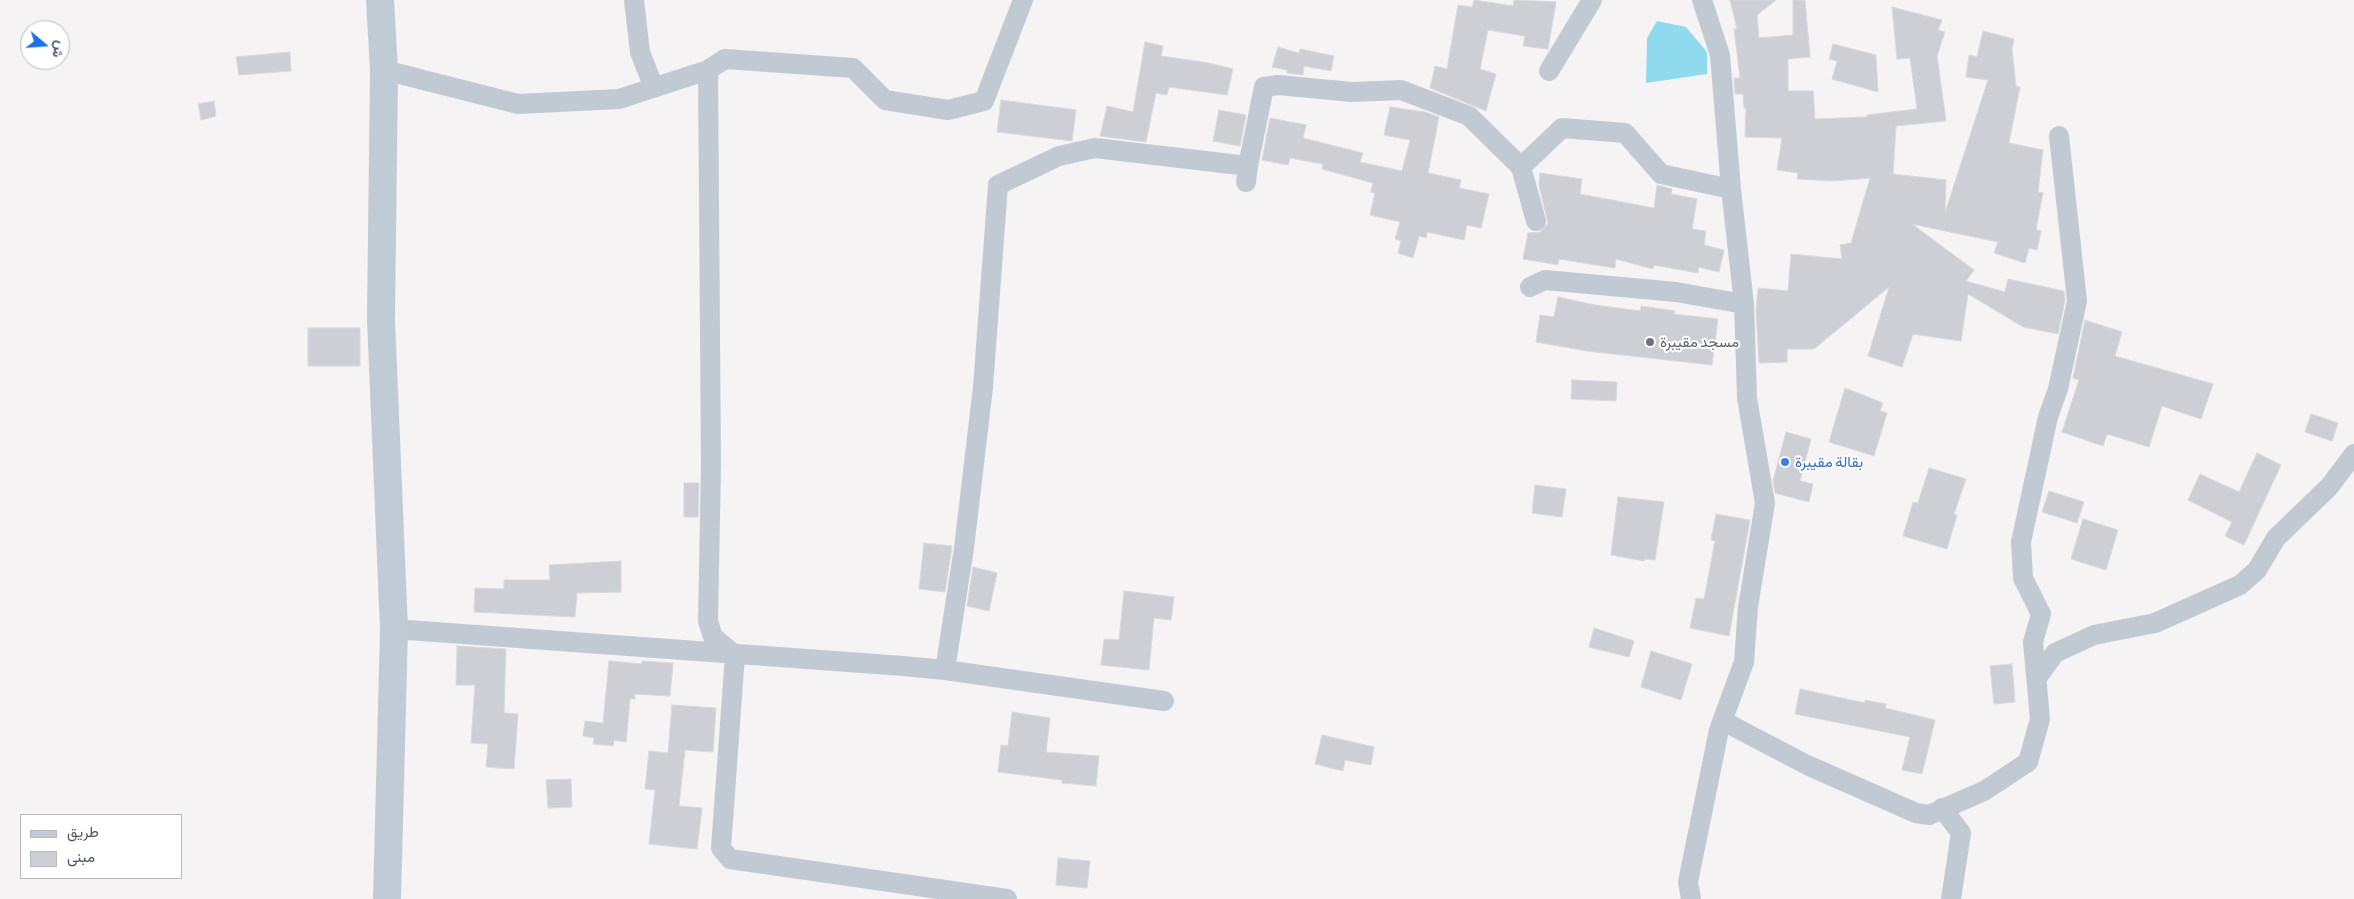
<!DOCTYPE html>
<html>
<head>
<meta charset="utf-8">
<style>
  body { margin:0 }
  #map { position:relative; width:2354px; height:899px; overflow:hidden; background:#f5f3f3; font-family:"Alegreya Sans",Vazirmatn,sans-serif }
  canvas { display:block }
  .legend { position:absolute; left:20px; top:814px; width:162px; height:65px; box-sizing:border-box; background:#fff; border:1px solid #b7bbc0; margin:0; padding:6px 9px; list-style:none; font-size:15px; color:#4a5661 }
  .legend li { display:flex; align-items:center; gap:10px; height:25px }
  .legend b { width:25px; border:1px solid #b7bbc0 }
  .north { position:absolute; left:20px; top:20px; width:50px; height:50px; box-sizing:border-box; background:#fff; border:1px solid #b7bbc0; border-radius:50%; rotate:108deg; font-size:14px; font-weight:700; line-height:20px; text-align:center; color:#4a5661 }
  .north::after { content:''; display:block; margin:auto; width:18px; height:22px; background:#1a73e8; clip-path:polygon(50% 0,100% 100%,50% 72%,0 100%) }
</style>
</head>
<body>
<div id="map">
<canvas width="2354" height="899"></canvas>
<ul class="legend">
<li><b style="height:6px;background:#c1cbd6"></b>طريق</li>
<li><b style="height:14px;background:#cdcfd5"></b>مبنى</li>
</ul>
<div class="north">ش</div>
</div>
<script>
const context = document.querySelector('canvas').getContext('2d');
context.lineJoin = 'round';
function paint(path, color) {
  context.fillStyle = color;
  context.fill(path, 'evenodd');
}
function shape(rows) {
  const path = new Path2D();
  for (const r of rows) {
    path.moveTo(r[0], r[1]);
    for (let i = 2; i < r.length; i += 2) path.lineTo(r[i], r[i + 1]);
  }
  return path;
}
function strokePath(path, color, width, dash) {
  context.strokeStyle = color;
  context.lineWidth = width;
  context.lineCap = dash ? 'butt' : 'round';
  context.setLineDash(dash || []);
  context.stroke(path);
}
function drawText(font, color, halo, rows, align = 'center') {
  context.font = font + ' "Alegreya Sans",Vazirmatn,sans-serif';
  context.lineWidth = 4;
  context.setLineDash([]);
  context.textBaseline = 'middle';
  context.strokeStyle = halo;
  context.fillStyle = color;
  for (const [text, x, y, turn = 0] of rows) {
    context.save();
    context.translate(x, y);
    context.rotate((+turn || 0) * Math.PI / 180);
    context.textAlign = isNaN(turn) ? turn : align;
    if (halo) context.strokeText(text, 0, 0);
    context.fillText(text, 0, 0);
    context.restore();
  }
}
paint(shape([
  [1657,21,1686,27,1707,52,1707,74,1646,83,1647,38]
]), '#90daee');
const building = shape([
  [1474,0,1513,6,1514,0,1556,2,1548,49,1523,46,1525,36,1488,30,1480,69,1496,74,1486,111,1430,88,1435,66,1447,69,1458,5,1472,7,1474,0],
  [1730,0,1776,0,1757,15,1759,38,1793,35,1793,0,1805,0,1810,57,1788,59,1788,91,1813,91,1815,119,1867,117,1867,115,1917,109,1910,58,1897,59,1892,7,1942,20,1938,30,1945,32,1937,56,1946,121,1896,126,1893,174,1946,180,1945,213,1988,80,1966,77,1969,55,1977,57,1983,31,2014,39,2012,50,2016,86,2020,87,2009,143,2043,150,2038,192,2043,193,2036,229,2041,231,2037,250,2029,248,2025,263,1994,253,1998,242,1912,224,1974,270,1966,281,2005,292,2008,279,2064,291,2065,300,2058,334,2023,327,1968,294,1961,341,1913,334,1902,367,1868,356,1889,287,1814,349,1787,349,1787,362,1759,363,1756,310,1758,288,1788,291,1791,254,1842,259,1840,245,1851,243,1870,178,1832,181,1797,179,1798,173,1777,170,1782,138,1745,137,1746,108,1744,108,1743,94,1735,94,1734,78,1740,78,1734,29,1737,29,1730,0],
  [1145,42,1163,46,1161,56,1209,63,1233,69,1227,95,1169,87,1167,95,1156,93,1146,142,1100,136,1107,106,1133,112,1145,42],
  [1833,44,1876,55,1878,92,1832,79,1837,61,1829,59,1833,44],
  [1278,47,1299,53,1300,49,1334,56,1331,71,1304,66,1303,75,1287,73,1287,70,1272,67,1278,47],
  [290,52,291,71,239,75,236,57,290,52],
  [1001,100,1076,110,1072,141,997,132,1001,100],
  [214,101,216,116,201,120,198,104,214,101],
  [1390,107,1425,112,1439,117,1428,173,1461,180,1459,188,1489,194,1481,228,1467,225,1464,240,1427,232,1426,238,1419,236,1413,258,1398,253,1401,241,1395,239,1400,222,1370,215,1375,193,1371,192,1373,183,1322,169,1323,164,1290,158,1288,165,1262,160,1270,118,1306,125,1303,138,1363,153,1360,162,1402,171,1410,140,1384,135,1390,107],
  [1219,110,1246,115,1240,146,1213,141,1219,110],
  [1540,173,1582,179,1580,194,1654,208,1657,185,1672,189,1671,194,1697,199,1692,229,1706,231,1704,245,1724,250,1719,272,1699,267,1698,273,1654,265,1653,269,1616,259,1615,268,1559,259,1558,265,1523,259,1528,233,1540,232,1548,223,1539,186,1540,173],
  [1558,297,1595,305,1640,311,1641,306,1675,311,1674,314,1718,319,1712,365,1587,351,1536,342,1540,315,1554,317,1558,297],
  [2085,320,2122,332,2115,356,2213,384,2201,419,2162,406,2149,447,2107,434,2103,446,2062,432,2079,380,2073,378,2085,320],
  [308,328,360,328,360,366,308,366,308,328],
  [1572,380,1617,382,1616,401,1571,399,1572,380],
  [1845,388,1883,403,1880,411,1887,413,1874,456,1829,442,1845,388],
  [2311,414,2338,423,2332,441,2305,432,2311,414],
  [1786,432,1811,439,1800,481,1813,484,1809,502,1775,493,1773,481,1786,432],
  [2257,453,2281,465,2244,545,2225,536,2232,522,2188,500,2200,474,2239,492,2257,453],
  [1929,468,1966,479,1954,514,1957,515,1947,549,1903,536,1913,502,1918,503,1929,468],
  [684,483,699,483,698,517,684,517,684,483],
  [1535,485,1566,489,1562,517,1532,513,1535,485],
  [2049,491,2084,502,2077,523,2042,512,2049,491],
  [1618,497,1664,502,1655,560,1644,559,1644,561,1611,555,1618,497],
  [1716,514,1750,520,1729,636,1690,628,1696,598,1704,599,1715,541,1711,540,1716,514],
  [2083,519,2118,530,2106,570,2071,559,2083,519],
  [924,543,952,546,945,592,919,589,924,543],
  [621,561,621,592,577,593,575,617,474,612,475,588,504,589,504,580,550,580,549,565,621,561],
  [973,567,997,573,989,611,967,606,973,567],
  [1124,591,1174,597,1171,620,1154,618,1149,670,1101,665,1104,639,1119,640,1124,591],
  [1594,628,1634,641,1629,657,1589,647,1594,628],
  [457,646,506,649,504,713,518,714,514,769,486,767,488,744,471,743,475,685,456,685,457,646],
  [1651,651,1692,664,1681,700,1641,687,1651,651],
  [609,661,642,664,642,661,673,663,670,696,635,694,635,699,630,699,626,742,614,740,613,746,593,744,594,738,583,736,585,721,603,723,609,661],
  [2012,664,2015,702,1994,704,1990,666,2012,664],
  [1800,689,1865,703,1865,700,1886,704,1885,708,1935,720,1922,774,1902,770,1910,737,1795,714,1800,689],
  [672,705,716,708,713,752,685,750,679,806,702,808,697,849,649,844,655,790,645,789,649,751,668,753,672,705],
  [1012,712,1050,718,1046,752,1099,756,1096,786,1062,783,1062,780,998,772,1001,745,1008,746,1012,712],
  [1322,735,1374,747,1371,765,1345,760,1343,771,1315,764,1322,735],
  [571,779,572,807,548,808,546,780,571,779],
  [1058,858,1090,861,1087,888,1056,885,1058,858]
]);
paint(building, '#cdcfd5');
strokePath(building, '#d7d9de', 1);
strokePath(shape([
  [634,0,640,52,654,88],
  [384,70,518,104,619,99,708,70,725,59,853,68,885,100,948,110,984,101,1023,0],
  [708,70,711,466,708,621,713,637,735,655,721,848,730,859,1007,899],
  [1549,71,1592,0],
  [1248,166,1264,87,1278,85,1352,92,1401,90,1469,116,1521,167,1536,221],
  [1521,167,1562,128,1625,133,1661,174,1731,189],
  [1530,287,1545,280,1676,292,1744,304],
  [394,629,903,666,945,670,1164,701],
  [945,670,964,548,983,387,998,185,1059,156,1095,148,1248,166,1246,182],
  [2037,678,2055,653,2094,635,2155,623,2240,585,2257,570,2276,538,2329,487,2354,454],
  [1723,721,1807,765,1916,813,1929,815,1984,791,2028,762,2040,719,2033,642,2041,614,2023,578,2021,542,2048,417,2058,389,2077,301,2059,136],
  [1942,808,1961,833,1951,899],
  [1691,899,1688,882,1719,730,1744,662,1748,607,1765,503,1747,398,1744,304,1731,189,1720,55,1702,0]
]), '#c1cad2', 20);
strokePath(shape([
  [380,0,384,70,381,319,394,629,387,899]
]), '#c1cbd6', 28);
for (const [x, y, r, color] of [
  [1650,342,5,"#6b7280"],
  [1785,462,5,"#3f7fe0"]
]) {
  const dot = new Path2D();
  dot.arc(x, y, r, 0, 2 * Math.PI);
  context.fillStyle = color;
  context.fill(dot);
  strokePath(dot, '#fff', 2);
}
drawText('15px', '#5b616d', '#fff', [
  ["مسجد مقيبرة",1660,342]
], 'left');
drawText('15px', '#366cbe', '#fff', [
  ["بقالة مقيبرة",1795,462]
], 'left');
</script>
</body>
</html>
